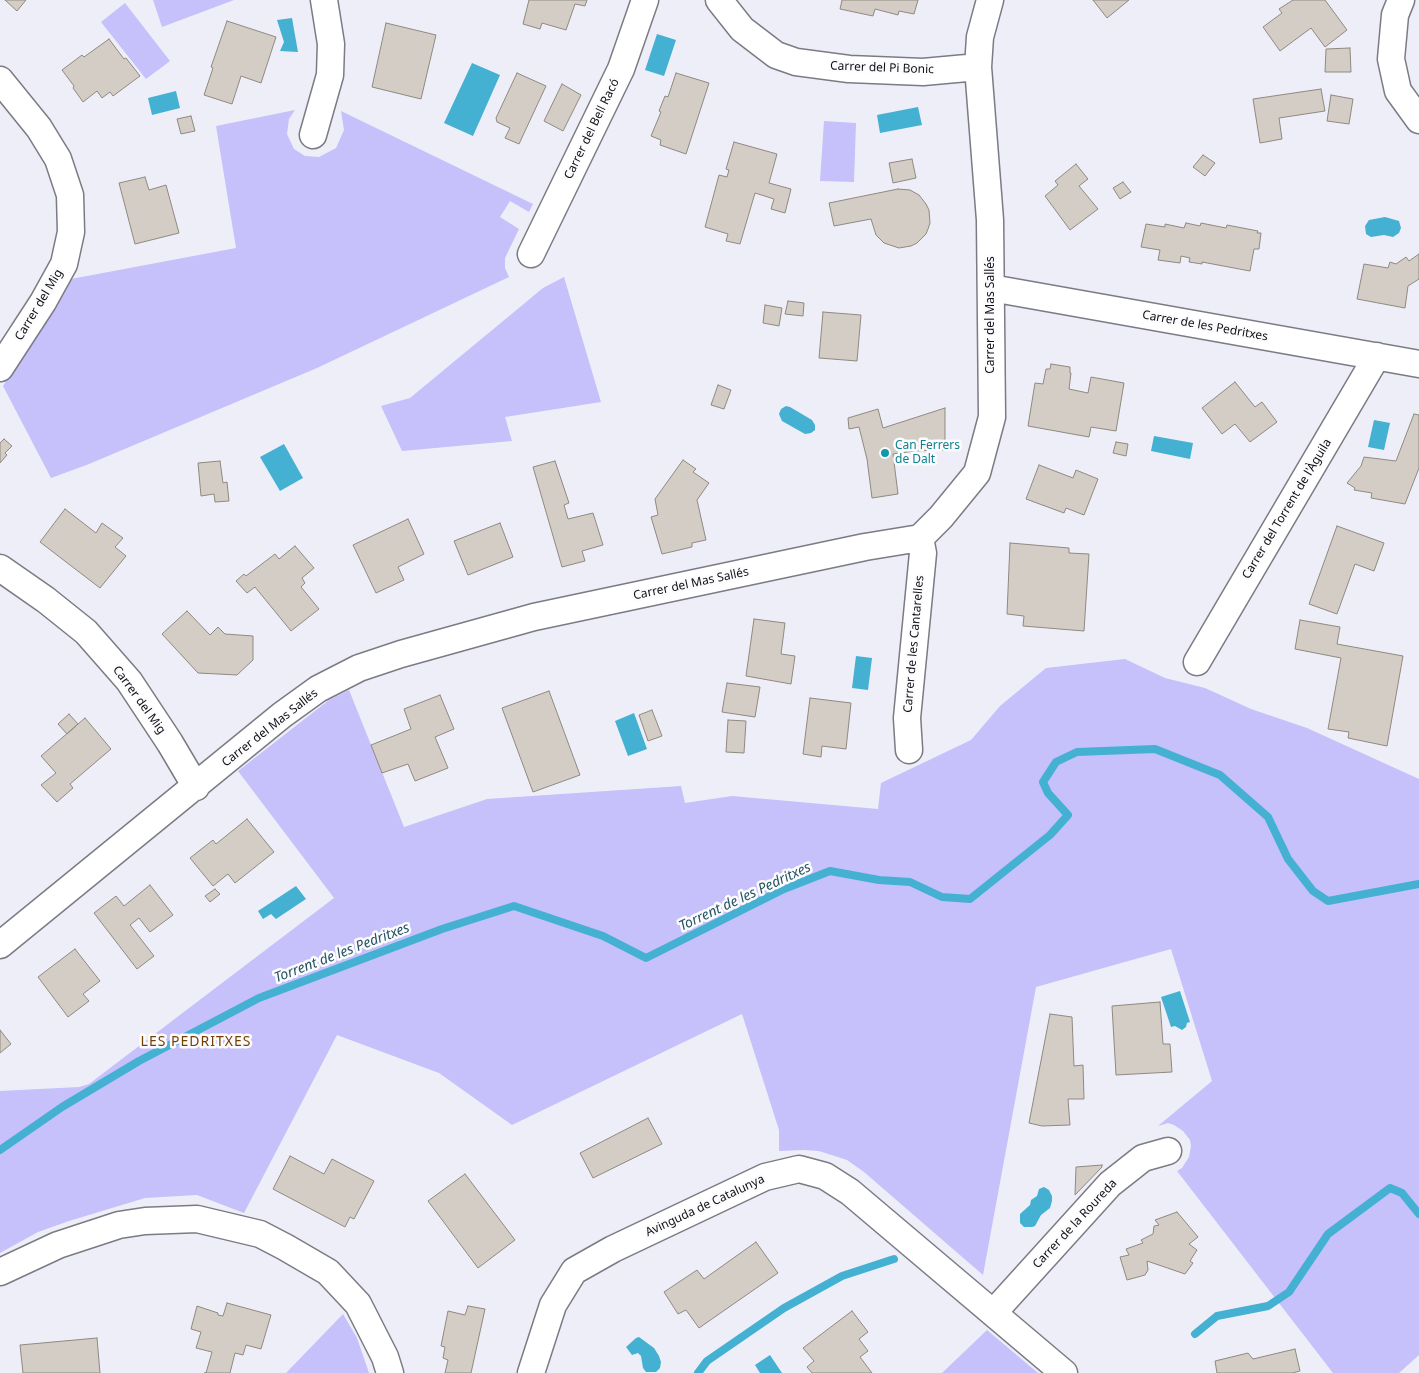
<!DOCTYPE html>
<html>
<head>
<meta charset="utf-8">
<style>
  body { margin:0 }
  canvas { display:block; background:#eeeef8 }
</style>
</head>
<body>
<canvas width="1419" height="1373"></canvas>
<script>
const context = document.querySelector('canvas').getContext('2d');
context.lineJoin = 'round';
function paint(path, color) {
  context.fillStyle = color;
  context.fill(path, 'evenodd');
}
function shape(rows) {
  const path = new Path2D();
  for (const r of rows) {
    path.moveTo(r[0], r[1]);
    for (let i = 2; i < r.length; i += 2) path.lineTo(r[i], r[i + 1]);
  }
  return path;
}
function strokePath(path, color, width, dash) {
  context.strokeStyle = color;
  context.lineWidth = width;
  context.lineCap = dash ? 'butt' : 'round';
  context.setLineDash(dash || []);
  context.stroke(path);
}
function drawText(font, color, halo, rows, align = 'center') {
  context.font = font + ' "Noto Sans",sans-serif';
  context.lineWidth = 5;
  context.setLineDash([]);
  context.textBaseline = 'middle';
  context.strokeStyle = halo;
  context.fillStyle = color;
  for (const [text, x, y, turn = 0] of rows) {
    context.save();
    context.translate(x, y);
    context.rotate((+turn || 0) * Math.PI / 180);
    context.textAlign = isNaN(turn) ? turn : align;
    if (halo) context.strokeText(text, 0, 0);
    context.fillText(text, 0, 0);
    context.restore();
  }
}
paint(shape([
  [153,0,234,0,162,27],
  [125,3,170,61,146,79,101,22],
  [295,110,289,119,287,134,294,149,305,156,319,157,336,148,344,130,341,111,533,204,529,212,510,201,500,217,519,229,505,258,505,268,509,277,317,368,89,464,51,478,3,386,71,279,236,248,216,126],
  [824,121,856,123,854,182,820,181],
  [564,277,601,402,505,417,512,441,402,451,381,406,410,398,543,288],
  [1125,659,1165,678,1205,688,1251,709,1307,728,1419,779,1419,1355,1399,1373,1333,1373,1177,1171,1182,1168,1189,1157,1191,1146,1190,1140,1183,1131,1174,1125,1168,1123,1158,1126,1212,1081,1171,949,1036,987,983,1275,864,1172,847,1160,819,1151,804,1150,779,1151,779,1130,742,1014,512,1125,439,1073,337,1035,244,1213,197,1195,145,1198,69,1221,38,1232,0,1253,0,1091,79,1087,89,1084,334,898,238,771,329,700,349,690,404,827,487,799,681,786,685,803,732,796,878,809,881,783,971,740,1000,706,1046,668],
  [343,1314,357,1338,369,1373,286,1373],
  [987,1330,1038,1373,942,1373]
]), '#c6c0fb');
paint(shape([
  [292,18,298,52,280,51,284,42,277,20],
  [657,34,676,40,664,76,645,70],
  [472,63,500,75,473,136,444,123],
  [176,91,180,108,152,115,148,98],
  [918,107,922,125,880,133,877,115],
  [1385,217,1399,221,1401,228,1399,233,1393,237,1384,235,1371,237,1366,234,1365,226,1369,220],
  [786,406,790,407,812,420,815,425,815,430,811,433,805,434,782,421,779,414,781,409],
  [1374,420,1390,423,1384,450,1368,447],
  [1154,436,1193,443,1190,459,1151,451],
  [284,444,303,478,280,491,260,457],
  [856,656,872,658,868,690,852,688],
  [634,713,647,749,628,756,615,721],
  [296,886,306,899,276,919,271,914,263,919,258,911],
  [1180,991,1190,1022,1187,1023,1186,1027,1182,1030,1175,1026,1171,1027,1161,997],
  [1044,1187,1049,1190,1052,1196,1052,1201,1050,1208,1041,1215,1035,1226,1032,1227,1024,1227,1020,1223,1020,1214,1030,1205,1031,1200,1037,1196,1039,1189],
  [639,1337,654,1348,659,1356,661,1362,660,1368,656,1372,646,1372,643,1368,641,1356,638,1353,632,1355,626,1347,636,1338],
  [770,1355,782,1373,760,1373,755,1365]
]), '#44b0d2');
strokePath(shape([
  [0,1150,62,1107,139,1061,259,998,442,929,514,906,603,936,646,958,784,889,830,871,879,880,910,882,942,897,970,899,1050,835,1068,815,1048,793,1043,782,1056,762,1077,752,1155,749,1220,775,1268,817,1288,859,1313,891,1328,901,1419,884],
  [1195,1334,1217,1316,1268,1306,1289,1292,1328,1234,1390,1188,1402,1193,1419,1214],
  [698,1373,707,1361,784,1308,842,1276,894,1259]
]), '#44b0d2', 8);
const building = shape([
  [5,0,26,0,17,11,5,0],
  [529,0,587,0,585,6,575,4,566,30,542,23,540,29,523,24,529,0],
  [842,0,918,0,914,14,899,11,898,15,875,9,873,16,840,9,842,0],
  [1093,0,1129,0,1107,18,1093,0],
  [1293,0,1325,0,1347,30,1325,47,1311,28,1280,51,1263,27,1282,13,1279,9,1293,0],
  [227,21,276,37,261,83,241,76,232,104,204,95,213,68,211,67,227,21],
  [386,23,436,35,421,99,372,87,386,23],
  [109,39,124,59,126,58,140,76,113,96,110,92,102,98,97,91,83,102,73,88,74,86,62,70,82,55,84,57,109,39],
  [1350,48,1351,72,1325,72,1326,49,1350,48],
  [517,73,546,86,519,144,505,138,510,128,497,122,496,118,517,73],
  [676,73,709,83,686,154,660,145,661,140,651,136,661,112,659,111,665,96,668,97,676,73],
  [562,84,581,95,563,131,544,121,562,84],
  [1321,89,1325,111,1279,118,1282,139,1260,143,1253,99,1321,89],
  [1331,95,1353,99,1349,124,1327,121,1331,95],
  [191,116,195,131,181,134,177,119,191,116],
  [734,142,777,154,769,183,791,189,785,213,771,209,774,199,755,193,740,244,726,241,728,234,705,227,719,175,727,177,729,170,726,169,734,142],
  [1203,155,1215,163,1205,176,1193,167,1203,155],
  [912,159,916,178,893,183,889,163,912,159],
  [1076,164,1088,179,1079,186,1098,209,1070,230,1045,196,1058,185,1055,181,1076,164],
  [145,177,149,190,166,185,179,233,135,244,119,183,145,177],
  [1123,182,1131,192,1120,199,1113,188,1123,182],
  [898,189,910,190,919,195,926,204,929,210,930,223,928,229,926,234,917,243,911,246,899,248,884,243,876,235,871,219,834,226,829,203,898,189],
  [1186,223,1200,226,1201,223,1226,228,1227,225,1258,231,1257,233,1261,233,1259,249,1254,249,1250,271,1202,262,1202,264,1189,262,1190,258,1181,256,1180,263,1158,260,1160,250,1141,247,1146,224,1165,227,1165,224,1184,228,1186,223],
  [1419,254,1419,279,1408,286,1405,308,1357,299,1364,264,1388,268,1390,262,1396,264,1406,257,1409,261,1419,254],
  [788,301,804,303,803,316,785,314,788,301],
  [765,305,782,308,779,326,763,323,765,305],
  [823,312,861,315,857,361,819,358,823,312],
  [1051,364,1070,367,1070,373,1071,373,1069,389,1088,393,1091,377,1124,383,1116,431,1091,427,1089,437,1028,426,1035,383,1043,384,1046,369,1050,369,1051,364],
  [1235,382,1255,407,1262,402,1277,422,1250,442,1235,424,1222,434,1202,408,1235,382],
  [718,385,731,390,724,409,711,405,718,385],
  [945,408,945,450,915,451,893,454,898,494,872,498,867,459,859,427,849,429,848,418,878,409,883,428,945,408],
  [1414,414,1419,415,1419,468,1405,504,1371,498,1372,493,1354,490,1355,488,1347,483,1361,466,1364,457,1396,461,1414,414],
  [4,439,12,446,5,453,7,455,0,463,0,443,4,439],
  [1116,442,1128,444,1126,456,1113,453,1116,442],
  [683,460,696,469,693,472,709,483,697,500,706,540,692,543,692,547,662,554,651,517,658,515,655,499,683,460],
  [220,461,223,483,227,482,229,501,215,502,214,494,201,496,198,463,220,461],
  [555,461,569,503,564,505,568,519,593,513,603,545,582,551,585,561,562,567,533,467,555,461],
  [1039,465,1073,478,1076,470,1098,479,1084,515,1066,508,1064,513,1026,499,1039,465],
  [65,509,96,533,102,523,123,538,115,547,126,556,100,588,40,542,65,509],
  [408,519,424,554,398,567,404,580,376,593,353,545,408,519],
  [500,523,513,557,468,575,454,541,500,523],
  [1337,526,1384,543,1374,571,1355,564,1337,614,1309,604,1337,526],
  [1010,543,1069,548,1069,553,1089,554,1084,631,1023,626,1024,616,1007,614,1010,543],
  [295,546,314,568,302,578,305,583,301,587,319,609,291,631,255,587,247,593,236,581,244,574,246,576,275,554,279,559,295,546],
  [187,611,210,635,218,627,225,634,253,636,253,660,237,675,198,673,162,634,187,611],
  [754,619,785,623,781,654,795,656,791,684,746,676,754,619],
  [1300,620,1340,627,1337,644,1403,656,1387,746,1348,738,1349,732,1328,729,1341,658,1295,649,1300,620],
  [727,683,760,687,755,717,722,712,727,683],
  [549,691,580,775,533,792,502,708,549,691],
  [440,695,454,729,435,737,448,768,415,781,408,764,382,773,371,745,411,729,404,709,440,695],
  [810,698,851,703,846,749,822,746,821,757,803,754,810,698],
  [652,710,662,736,648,741,639,715,652,710],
  [69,714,78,724,67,734,58,724,69,714],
  [85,718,111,749,70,784,73,788,57,802,41,785,56,773,41,756,85,718],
  [728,720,746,721,744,753,726,752,728,720],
  [247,819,274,852,235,883,228,874,213,886,190,858,213,840,216,844,247,819],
  [150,885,173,915,150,932,139,918,130,925,154,956,137,969,94,913,116,896,124,906,150,885],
  [215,889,220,894,210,902,205,896,215,889],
  [75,949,100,981,83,994,89,1001,68,1017,38,977,75,949],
  [1160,1002,1163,1044,1170,1044,1172,1072,1116,1075,1112,1006,1160,1002],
  [1050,1014,1072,1017,1074,1066,1083,1065,1084,1099,1068,1099,1070,1125,1042,1126,1029,1123,1050,1014],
  [0,1030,11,1044,0,1053,0,1030],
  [648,1118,662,1144,593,1178,580,1153,648,1118],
  [290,1156,324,1174,332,1159,374,1181,354,1219,350,1217,345,1227,273,1189,290,1156],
  [1102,1165,1102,1167,1075,1195,1076,1167,1102,1165],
  [465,1174,515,1240,478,1268,428,1201,465,1174],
  [1177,1212,1198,1237,1189,1244,1197,1250,1190,1261,1193,1263,1185,1274,1147,1261,1148,1270,1145,1275,1127,1280,1120,1257,1129,1255,1126,1249,1143,1243,1141,1240,1153,1234,1154,1226,1159,1225,1155,1220,1177,1212],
  [756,1242,778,1273,699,1328,686,1310,678,1314,664,1292,697,1270,704,1279,756,1242],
  [227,1303,271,1315,261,1349,246,1345,243,1355,235,1353,230,1373,204,1373,206,1373,212,1352,196,1348,201,1332,191,1329,197,1306,218,1313,218,1315,223,1316,227,1303],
  [468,1306,485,1309,471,1373,445,1373,448,1360,443,1358,445,1347,441,1346,448,1311,465,1315,468,1306],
  [852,1311,868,1332,859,1339,868,1351,860,1357,872,1373,812,1373,807,1367,814,1361,803,1348,852,1311],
  [97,1338,100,1373,23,1373,20,1345,97,1338],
  [1295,1349,1300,1371,1292,1373,1217,1373,1215,1361,1248,1353,1253,1359,1295,1349]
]);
paint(building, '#d4cdc5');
strokePath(building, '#8f8981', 1);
const minor = shape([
  [719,0,742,29,776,55,796,62,849,69,923,72,978,67],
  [1401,0,1395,15,1391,59,1398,91,1419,120],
  [0,80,39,128,58,159,70,195,71,232,64,264,43,302,0,368],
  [313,135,330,75,331,44,324,0],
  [531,254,621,69,645,0],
  [991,288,1419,364],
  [0,568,46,600,86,632,129,681,170,743,196,787],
  [1197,662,1377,356],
  [909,750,907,718,923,553,920,538],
  [0,945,282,715,318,689,359,668,401,654,534,617,865,547,920,538,941,517,977,473,992,417,990,220,978,67,980,37,990,0],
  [0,1272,58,1245,119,1225,145,1221,197,1219,260,1234,285,1247,328,1272,358,1304,385,1357,390,1373],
  [994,1312,1110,1184,1143,1158,1168,1151],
  [531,1373,553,1305,574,1271,613,1249,765,1177,799,1169,825,1176,850,1192,1064,1373]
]);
strokePath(minor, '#7c7b84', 29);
strokePath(minor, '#fff', 26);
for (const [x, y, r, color] of [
  [885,453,5,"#0f9aa8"]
]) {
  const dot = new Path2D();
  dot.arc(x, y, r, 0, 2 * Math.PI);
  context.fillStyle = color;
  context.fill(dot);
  strokePath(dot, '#fcfcfe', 2);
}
drawText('12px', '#111114', '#fcfcfe', [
  ["Carrer del Pi Bonic",882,68,2],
  ["Carrer del Bell Racó",592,129,-64],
  ["Carrer del Mig",39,305,-59],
  ["Carrer del Mas Sallés",991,315,-90],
  ["Carrer de les Pedritxes",1205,326,10],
  ["Carrer del Torrent de l'Àguila",1287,509,-59],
  ["Carrer del Mas Sallés",691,584,-12],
  ["Carrer de les Cantarelles",914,644,-85],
  ["Carrer del Mig",139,700,54],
  ["Carrer del Mas Sallés",270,728,-38],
  ["Avinguda de Catalunya",705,1206,-25],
  ["Carrer de la Roureda",1075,1224,-47]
]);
drawText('12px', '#0d838f', '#fcfcfe', [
  ["Can Ferrers",895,446],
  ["de Dalt",895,460]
], 'left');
drawText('italic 14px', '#245261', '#fcfcfe', [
  ["Torrent de les Pedritxes",745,897,-25],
  ["Torrent de les Pedritxes",342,953,-21]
]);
context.letterSpacing = '1px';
drawText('14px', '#753f00', '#fcfcfe', [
  ["LES PEDRITXES",196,1042]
]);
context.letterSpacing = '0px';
</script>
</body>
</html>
